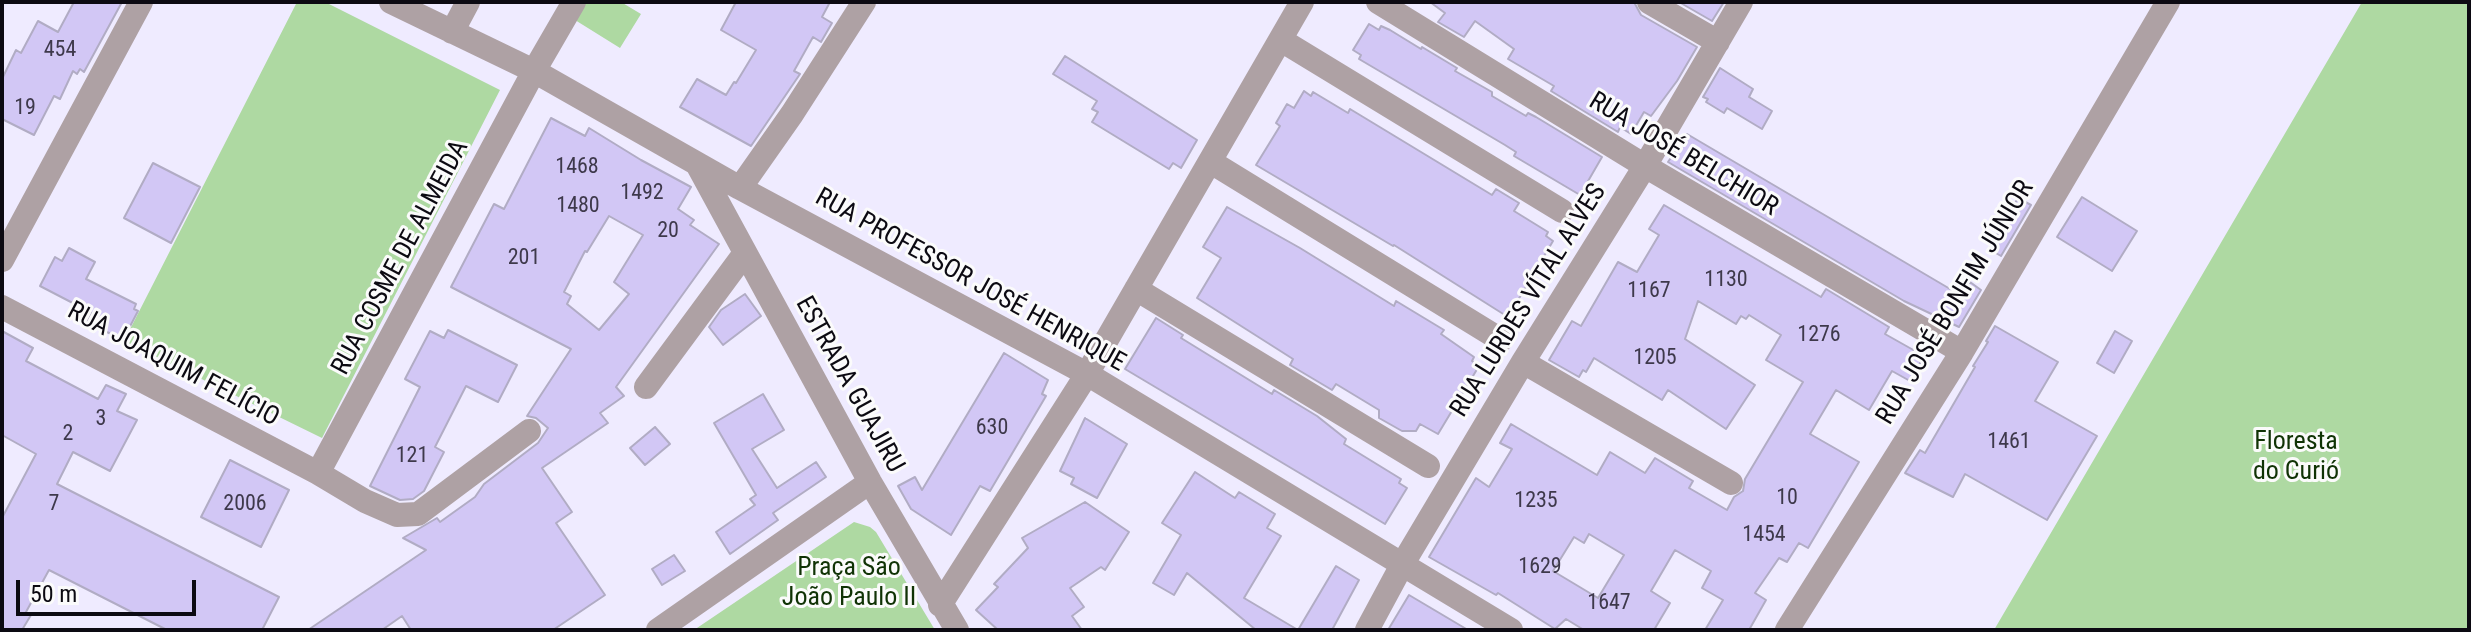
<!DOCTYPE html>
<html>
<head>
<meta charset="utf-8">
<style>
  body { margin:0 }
  #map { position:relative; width:2471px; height:632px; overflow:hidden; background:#efebff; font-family:"Roboto Condensed",sans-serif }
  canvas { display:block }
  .frame { position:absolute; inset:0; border:4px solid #0c0a12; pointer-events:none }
  .scale { position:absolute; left:16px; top:580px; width:180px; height:36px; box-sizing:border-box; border:4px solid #0c0a12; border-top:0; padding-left:10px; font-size:24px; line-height:28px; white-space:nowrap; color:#0c0a12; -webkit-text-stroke:6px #fbfbfb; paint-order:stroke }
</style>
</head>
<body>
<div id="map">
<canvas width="2471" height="632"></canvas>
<div class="frame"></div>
<div class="scale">50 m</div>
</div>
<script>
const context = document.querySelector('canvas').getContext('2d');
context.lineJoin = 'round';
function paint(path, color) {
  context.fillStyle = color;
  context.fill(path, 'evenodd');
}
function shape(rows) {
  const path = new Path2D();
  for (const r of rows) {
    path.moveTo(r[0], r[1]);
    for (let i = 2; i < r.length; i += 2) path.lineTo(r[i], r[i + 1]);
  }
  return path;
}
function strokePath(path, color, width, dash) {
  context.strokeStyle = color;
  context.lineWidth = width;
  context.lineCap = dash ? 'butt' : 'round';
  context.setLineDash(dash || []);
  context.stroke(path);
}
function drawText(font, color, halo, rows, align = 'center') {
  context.font = font + ' "Roboto Condensed",sans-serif';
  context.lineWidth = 6;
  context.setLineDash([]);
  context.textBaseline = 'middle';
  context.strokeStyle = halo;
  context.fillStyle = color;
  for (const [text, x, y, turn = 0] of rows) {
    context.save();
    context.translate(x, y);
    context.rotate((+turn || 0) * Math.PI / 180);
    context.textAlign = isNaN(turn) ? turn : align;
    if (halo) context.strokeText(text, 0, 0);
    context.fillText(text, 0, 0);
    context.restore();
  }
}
paint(shape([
  [297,2,325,2,500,90,322,438,124,341],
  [585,2,621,2,641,14,620,48,575,20],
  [2362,2,2469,2,2469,630,1994,630],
  [854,522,870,527,876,532,935,630,694,630]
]), '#aed9a2');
const building = shape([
  [74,2,122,2,84,72,80,69,77,74,73,71,60,99,54,96,34,135,2,119,2,79,16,50,21,53,38,21,58,32,74,2],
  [736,2,830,2,822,17,832,23,821,42,813,37,794,71,800,74,751,146,680,107,697,79,726,95,734,82,736,83,756,50,721,30,736,2],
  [1430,2,1634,2,1641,15,1697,47,1677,81,1651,116,1644,112,1631,134,1620,127,1618,132,1551,91,1554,86,1508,59,1514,49,1475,21,1464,37,1438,22,1445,13,1430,2],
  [1679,2,1724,2,1712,21,1679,2],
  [1369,24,1379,30,1381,26,1390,30,1421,49,1422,47,1457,68,1455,71,1492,92,1492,96,1526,116,1528,113,1536,117,1602,157,1580,195,1514,156,1516,152,1505,145,1359,59,1361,55,1353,50,1369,24],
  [1065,56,1197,140,1181,168,1173,163,1169,169,1092,122,1098,112,1092,109,1097,101,1053,74,1065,56],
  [1720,68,1753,89,1749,97,1772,111,1762,129,1727,108,1724,113,1706,102,1708,99,1703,97,1720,68],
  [1304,91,1311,96,1313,92,1348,113,1350,109,1492,195,1496,189,1519,203,1514,211,1548,232,1546,236,1553,241,1508,317,1394,245,1393,246,1256,165,1280,126,1276,123,1287,104,1294,108,1304,91],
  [551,118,585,136,589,128,641,160,691,187,678,209,694,220,690,225,719,244,616,387,624,396,600,413,608,423,542,468,572,512,556,523,605,595,553,630,411,630,402,616,382,630,308,630,426,550,403,538,437,518,440,522,475,497,484,484,538,443,548,428,536,418,527,416,571,349,451,287,494,204,504,209,551,118],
  [609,216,643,235,614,282,629,294,599,330,567,304,571,296,564,292,585,251,587,252,609,216],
  [1687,134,1962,296,1970,282,1981,290,1959,327,1904,301,1668,162,1687,134],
  [153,163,200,187,171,243,124,218,153,163],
  [2082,197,2137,231,2112,271,2057,237,2082,197],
  [2018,198,2031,205,2001,256,1989,249,2018,198],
  [1664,205,1821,297,1826,289,1889,327,1885,334,1924,356,1910,381,1892,371,1869,410,1836,390,1810,434,1859,462,1808,548,1799,543,1787,562,1779,558,1755,593,1766,600,1749,630,1705,630,1723,600,1702,588,1711,571,1675,550,1651,591,1670,603,1654,630,1584,630,1566,619,1555,629,1498,593,1496,595,1429,557,1476,478,1489,487,1512,449,1500,443,1511,424,1597,475,1610,452,1645,473,1655,458,1693,481,1689,488,1727,510,1734,497,1743,491,1745,479,1803,382,1766,360,1781,335,1749,315,1746,319,1741,316,1736,324,1698,301,1685,339,1755,385,1726,429,1668,390,1662,400,1594,358,1586,372,1583,370,1579,377,1549,360,1572,321,1581,326,1618,262,1637,272,1659,235,1649,229,1664,205],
  [1589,534,1624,555,1598,598,1553,571,1574,537,1584,543,1589,534],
  [1227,207,1300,248,1394,306,1396,301,1444,330,1441,334,1474,357,1472,361,1479,366,1438,434,1420,424,1416,431,1402,431,1379,418,1379,410,1336,384,1332,390,1290,365,1293,359,1197,298,1221,258,1203,247,1227,207],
  [69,248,95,262,86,279,136,304,134,309,138,311,123,340,87,322,92,313,40,286,55,257,62,261,69,248],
  [745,294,761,316,723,345,709,327,721,310,745,294],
  [1156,318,1183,335,1181,338,1272,394,1274,390,1317,416,1346,439,1344,444,1401,479,1399,483,1407,488,1385,524,1125,369,1156,318],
  [1995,326,2058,362,2035,401,2097,436,2047,520,1965,474,1953,497,1905,473,1920,450,1925,453,1975,367,1973,366,1988,342,1986,341,1995,326],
  [448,330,517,365,498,402,466,386,435,447,444,452,424,491,413,499,400,500,370,486,420,387,405,379,430,331,444,338,448,330],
  [2,331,33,348,26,361,98,399,106,385,126,394,117,411,137,420,110,471,73,452,57,484,279,597,262,630,167,630,49,570,26,612,31,615,22,630,2,630,2,518,36,454,2,435,2,331],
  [2115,331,2132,341,2114,373,2097,363,2115,331],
  [1004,353,1048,380,1042,394,1046,396,990,491,980,486,951,535,911,509,898,486,915,477,922,490,1004,353],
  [763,394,784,430,752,449,777,488,816,462,826,477,773,513,778,520,730,554,716,532,755,505,750,499,756,495,714,423,763,394],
  [1085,418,1127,444,1097,498,1071,484,1074,478,1060,471,1085,418],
  [655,427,670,444,645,465,630,448,655,427],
  [230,460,289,490,261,547,201,517,230,460],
  [1195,472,1235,498,1239,492,1275,514,1267,528,1281,536,1244,598,1298,630,1336,566,1359,580,1332,630,1256,630,1187,573,1174,595,1153,583,1181,535,1162,523,1195,472],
  [1085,502,1129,532,1105,570,1101,567,1070,588,1084,607,1072,616,1082,630,998,630,976,610,998,587,994,584,1028,548,1022,538,1085,502],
  [674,555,685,571,662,585,652,569,674,555],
  [1409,595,1468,630,1388,630,1409,595]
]);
paint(building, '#d2c7f5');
strokePath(building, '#b1acc4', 2);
strokePath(shape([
  [391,2,534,71,740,188,1087,374,1511,630],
  [1378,2,1645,166,1962,352],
  [1649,2,1718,42],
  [452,32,468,2],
  [1281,40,1562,211],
  [1211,162,1501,340],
  [697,164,870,482,957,630],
  [740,188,792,114,864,2],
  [2,260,141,2],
  [1136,289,1428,466],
  [2,307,318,473,365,501,397,515,418,514,529,431],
  [1523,362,1731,483],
  [646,387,745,253],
  [318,473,534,71,574,2],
  [940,605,1087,374,1302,2],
  [658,630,870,482],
  [1367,630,1402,565,1523,362,1645,166,1741,2],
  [1787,630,1962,352,2168,2]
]), '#aea1a4', 24);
drawText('22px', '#3e394b', null, [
  ["454",60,50],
  ["19",25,108],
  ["1468",577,167],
  ["1492",642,193],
  ["1480",578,206],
  ["20",668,231],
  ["201",524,258],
  ["1130",1726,280],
  ["1167",1649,291],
  ["1276",1819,335],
  ["1205",1655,358],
  ["3",101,419],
  ["630",992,428],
  ["2",68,434],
  ["1461",2009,442],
  ["121",412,456],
  ["10",1787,498],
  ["1235",1536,501],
  ["7",54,504],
  ["2006",245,504],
  ["1454",1764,535],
  ["1629",1540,567],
  ["1647",1609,603]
]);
drawText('26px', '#0c0a12', '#fbfbfb', [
  ["RUA JOSÉ BELCHIOR",1683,155,31],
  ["RUA COSME DE ALMEIDA",401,258,-62],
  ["RUA PROFESSOR JOSÉ HENRIQUE",970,281,29],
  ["RUA LURDES VÍTAL ALVES",1529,301,-58],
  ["RUA JOSÉ BONFIM JÚNIOR",1956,303,-59],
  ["RUA JOAQUIM FELÍCIO",173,365,28],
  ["ESTRADA GUAJIRU",849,385,61]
]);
drawText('26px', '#103305', '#fbfbfb', [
  ["Floresta",2296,442],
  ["do Curió",2296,472],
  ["Praça São",849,568],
  ["João Paulo II",849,598]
]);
</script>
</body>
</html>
